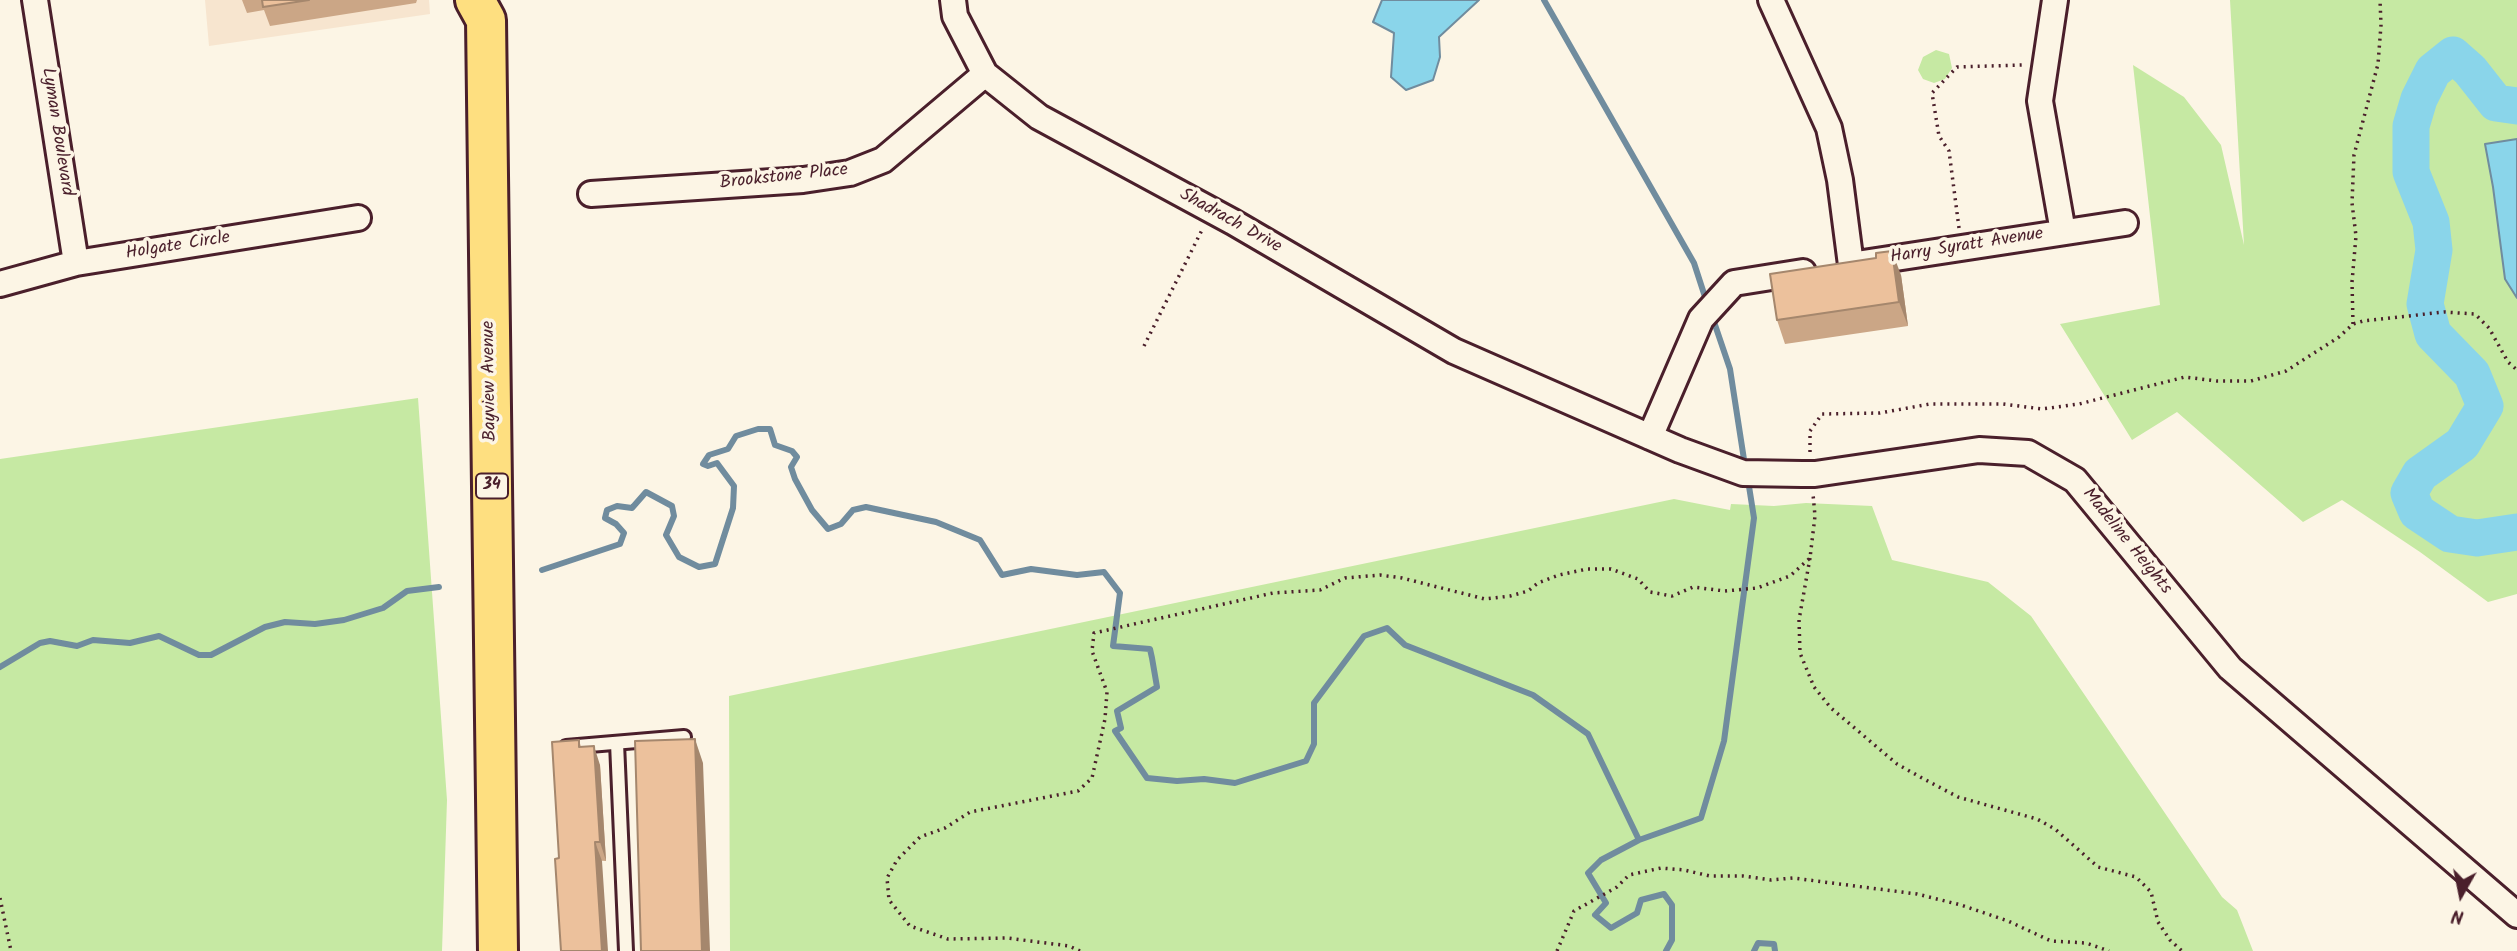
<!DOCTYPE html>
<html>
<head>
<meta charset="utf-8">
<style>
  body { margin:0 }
  #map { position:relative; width:2517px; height:951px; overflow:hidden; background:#fcf5e5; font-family:Kalam,sans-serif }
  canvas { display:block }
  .north { position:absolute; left:2426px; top:860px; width:70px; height:70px; -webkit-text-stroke:5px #fcf5e5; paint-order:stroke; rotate:189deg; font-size:19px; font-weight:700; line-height:28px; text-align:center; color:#4a1f2b }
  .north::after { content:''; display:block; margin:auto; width:24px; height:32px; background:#4a1f2b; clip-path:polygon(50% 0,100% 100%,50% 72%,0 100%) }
</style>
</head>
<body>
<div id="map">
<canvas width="2517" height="951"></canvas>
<div class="north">N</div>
</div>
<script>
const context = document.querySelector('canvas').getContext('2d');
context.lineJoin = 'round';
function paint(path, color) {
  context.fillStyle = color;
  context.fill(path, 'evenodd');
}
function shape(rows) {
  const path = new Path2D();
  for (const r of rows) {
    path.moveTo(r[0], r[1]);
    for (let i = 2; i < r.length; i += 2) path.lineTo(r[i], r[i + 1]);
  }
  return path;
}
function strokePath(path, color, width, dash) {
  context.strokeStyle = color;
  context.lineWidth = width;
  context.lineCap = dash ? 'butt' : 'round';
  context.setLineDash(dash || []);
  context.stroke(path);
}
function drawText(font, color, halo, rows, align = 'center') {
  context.font = font + ' Kalam,sans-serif';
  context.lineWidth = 7;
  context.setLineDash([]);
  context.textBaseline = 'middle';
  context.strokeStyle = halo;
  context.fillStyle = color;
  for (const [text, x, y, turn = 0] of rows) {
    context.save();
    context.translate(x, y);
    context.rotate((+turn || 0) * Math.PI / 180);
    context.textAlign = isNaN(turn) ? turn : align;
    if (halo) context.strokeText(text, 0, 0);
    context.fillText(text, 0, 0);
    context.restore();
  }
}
paint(shape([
  [205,0,429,0,430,14,209,46]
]), '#f7e5cf');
paint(shape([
  [2230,0,2517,0,2517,594,2488,602,2420,552,2342,500,2303,522,2177,412,2132,440,2060,324,2160,305,2133,65,2184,97,2221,145,2244,245],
  [1936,50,1949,54,1952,68,1945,79,1934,83,1923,79,1918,70,1923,57],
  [418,398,447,800,442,951,0,951,0,459],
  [1674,499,1730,510,1731,504,1774,506,1806,503,1872,506,1892,560,1988,582,2031,616,2222,897,2237,910,2253,951,730,951,729,696]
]), '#c6e9a3');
const water = shape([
  [1382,0,1479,0,1439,37,1440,57,1433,80,1406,90,1391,77,1394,33,1373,22,1382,0],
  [2517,139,2517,298,2505,279,2493,187,2485,144,2517,139]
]);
paint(water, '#8ad5ea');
strokePath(water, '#708c9e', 2);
strokePath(shape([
  [1544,0,1694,263,1707,303],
  [1712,316,1730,369,1745,466],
  [542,570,620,544,624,533,616,524,605,518,607,510,617,506,632,508,646,492,672,506,674,516,666,535,679,557,699,567,715,564,733,508,734,486,717,463,708,466,703,464,709,455,728,449,736,436,758,429,770,429,775,445,792,451,797,457,791,467,795,479,812,510,828,529,841,524,853,510,866,507,936,522,980,540,1002,575,1031,569,1077,575,1104,572,1120,593,1113,646,1150,649,1152,658,1157,687,1117,711,1121,728,1115,731,1147,778,1177,781,1204,779,1235,783,1306,761,1314,744,1314,703,1364,636,1387,628,1405,645,1533,695,1588,734,1639,840],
  [0,667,40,643,50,641,77,646,93,640,130,643,159,636,199,655,211,655,265,627,285,622,315,624,344,620,383,608,407,591,439,587],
  [1666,951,1672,940,1672,905,1664,894,1641,900,1637,913,1611,928,1595,915,1606,903,1588,873,1601,860,1639,840,1701,818,1724,741,1754,518,1748,480],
  [1754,951,1758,943,1774,944,1775,951]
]), '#708c9e', 6);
strokePath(shape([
  [2517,106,2496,103,2470,70,2453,55,2433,71,2419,99,2411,126,2411,172,2431,222,2434,250,2425,304,2433,334,2472,374,2485,406,2462,444,2420,474,2409,493,2417,512,2450,534,2477,538,2517,532]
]), '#8ad5ea', 37);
const service = shape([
  [617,743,626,951],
  [566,747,684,737]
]);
const minor = shape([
  [35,0,76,263],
  [953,0,955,16,985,74,1039,117,1233,222,1454,351,1680,450,1743,473,1802,474,1815,474,1979,450,2028,453,2075,480,2230,668,2517,915],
  [1771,0,1829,128,1840,180,1851,265],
  [2055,0,2040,101,2063,232],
  [591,194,803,180,850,173,883,160,985,74],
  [1863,263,2125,223],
  [0,284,76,263,358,218],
  [1650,437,1701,319,1734,283,1803,272]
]);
const primary = shape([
  [475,0,486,20,498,951]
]);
strokePath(service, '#4a1f2b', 18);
strokePath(minor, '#4a1f2b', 30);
strokePath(primary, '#4a1f2b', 44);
strokePath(shape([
  [1959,228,1949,151,1939,136,1932,93,1957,67,2022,65],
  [2353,324,2352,282,2356,236,2352,203,2354,155,2378,64,2381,25,2380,0],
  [1144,346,1203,228],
  [1810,452,1810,431,1822,414,1880,413,1930,404,2003,404,2042,409,2079,404,2185,377,2217,381,2251,381,2286,371,2339,337,2353,324,2363,321,2444,312,2475,314,2489,328,2508,362,2517,370],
  [1810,558,1799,620,1800,653,1814,687,1831,708,1897,764,1922,778,1958,797,2037,819,2055,829,2098,867,2136,877,2151,892,2158,922,2170,940,2182,951],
  [0,898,11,951],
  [1080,951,1069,946,1007,938,948,939,910,926,889,900,887,878,897,860,920,837,945,828,970,812,1078,791,1092,778,1105,719,1107,692,1092,651,1094,633,1273,593,1320,590,1345,578,1380,575,1402,578,1485,599,1510,596,1528,591,1538,583,1559,575,1587,569,1611,569,1638,579,1650,592,1672,596,1693,587,1725,591,1757,588,1790,576,1810,558,1815,516,1813,494],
  [1557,951,1574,911,1617,887,1629,875,1661,868,1684,870,1710,876,1743,876,1771,880,1793,878,1917,894,1961,905,2008,921,2051,941,2086,943,2109,951]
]), '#4a1f2b', 3.5, [2, 5]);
strokePath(service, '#fcf5e5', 12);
strokePath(minor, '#fcf5e5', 24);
strokePath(primary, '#fedf80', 38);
paint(shape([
  [242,0,417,0,416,3,270,26,264,10,247,13],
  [1901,275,1908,326,1785,344,1777,320],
  [579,740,581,747,600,765,606,861,559,858]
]), '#cba686');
paint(shape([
  [1892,251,1901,275,1908,326,1899,302],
  [695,739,703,763,710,951,702,951],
  [594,746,600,765,606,861,600,842],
  [595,842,602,861,608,951,602,951]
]), '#a5876d');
const building = shape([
  [262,0,309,0,263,7,262,0],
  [1892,251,1899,302,1777,320,1770,274,1876,258,1876,253,1892,251],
  [695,739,702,951,641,951,635,741,695,739],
  [579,740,579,747,594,746,600,842,595,842,602,951,561,951,555,859,559,858,552,742,579,740]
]);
paint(building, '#ecc19c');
strokePath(building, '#a5876d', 2);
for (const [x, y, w] of [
  [492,486,32]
]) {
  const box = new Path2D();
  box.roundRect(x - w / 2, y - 12.5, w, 25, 5);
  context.fillStyle = '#fcf5e5';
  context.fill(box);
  strokePath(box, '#4a1f2b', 2);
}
drawText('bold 16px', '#4a1f2b', null, [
  ["34",492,486]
]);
drawText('18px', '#4a1f2b', '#fcf5e5', [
  ["Lyman Boulevard",56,132,81],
  ["Brookstone Place",784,178,-6],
  ["Shadrach Drive",1230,222,29],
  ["Holgate Circle",178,247,-9],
  ["Harry Syratt Avenue",1967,247,-9],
  ["Bayview Avenue",491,381,-91],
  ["Madeline Heights",2126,542,51]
]);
</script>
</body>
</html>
